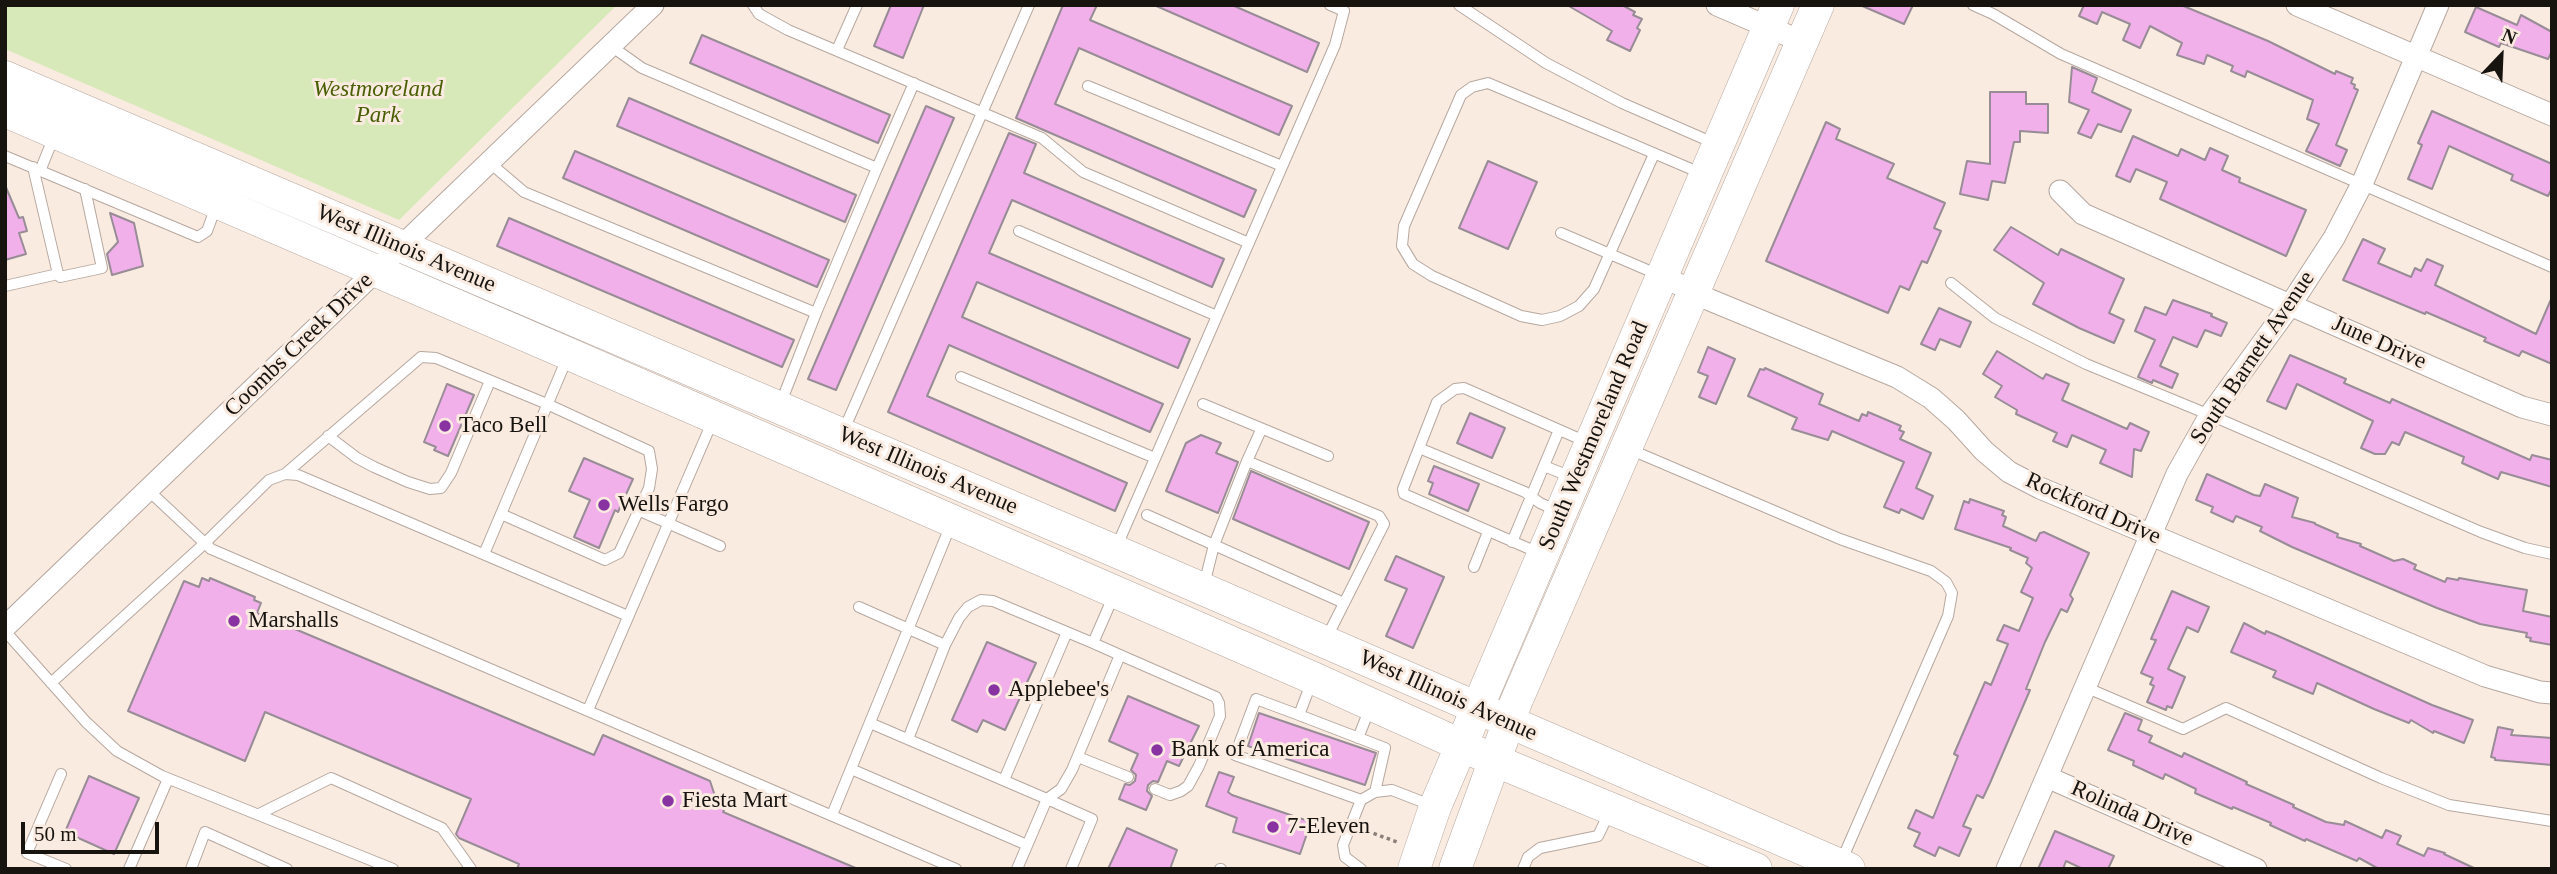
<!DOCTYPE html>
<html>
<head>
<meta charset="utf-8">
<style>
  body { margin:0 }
  #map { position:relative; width:2557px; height:874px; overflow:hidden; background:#faebe1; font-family:Georgia,serif }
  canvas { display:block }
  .frame { position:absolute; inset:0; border:7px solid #17130f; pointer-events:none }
  .north { position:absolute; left:2466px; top:21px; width:70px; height:70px; -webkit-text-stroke:5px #faebe1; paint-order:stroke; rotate:23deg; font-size:19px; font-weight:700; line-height:28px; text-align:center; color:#17130f }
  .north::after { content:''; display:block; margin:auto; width:24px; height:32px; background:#17130f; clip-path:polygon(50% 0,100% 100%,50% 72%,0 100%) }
  .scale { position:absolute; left:21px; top:822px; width:138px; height:32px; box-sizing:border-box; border:4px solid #17130f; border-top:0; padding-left:9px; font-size:21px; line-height:24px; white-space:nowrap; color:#17130f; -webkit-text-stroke:5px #faebe1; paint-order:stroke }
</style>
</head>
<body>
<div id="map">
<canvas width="2557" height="874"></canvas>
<div class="frame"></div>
<div class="north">N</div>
<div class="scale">50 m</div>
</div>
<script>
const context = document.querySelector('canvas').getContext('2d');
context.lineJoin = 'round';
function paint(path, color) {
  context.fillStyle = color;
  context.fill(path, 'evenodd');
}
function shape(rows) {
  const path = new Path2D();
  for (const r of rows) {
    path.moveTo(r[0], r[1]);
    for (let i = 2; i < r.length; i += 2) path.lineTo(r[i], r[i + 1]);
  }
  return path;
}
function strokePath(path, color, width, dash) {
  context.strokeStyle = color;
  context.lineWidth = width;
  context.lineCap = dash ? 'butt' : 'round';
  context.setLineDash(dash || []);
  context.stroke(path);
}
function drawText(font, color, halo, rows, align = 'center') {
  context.font = font + ' Georgia,serif';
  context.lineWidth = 6;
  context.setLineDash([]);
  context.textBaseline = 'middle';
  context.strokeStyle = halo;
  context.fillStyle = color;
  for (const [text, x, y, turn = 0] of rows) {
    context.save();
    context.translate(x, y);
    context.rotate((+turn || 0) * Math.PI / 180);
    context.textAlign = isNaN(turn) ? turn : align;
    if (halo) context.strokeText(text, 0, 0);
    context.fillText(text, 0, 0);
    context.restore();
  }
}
paint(shape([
  [5,5,617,5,399,220,5,49]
]), '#d7e9b8');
const building = shape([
  [891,5,924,5,903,58,874,46,891,5],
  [1063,5,1097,5,1090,20,1292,106,1279,135,1079,48,1055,104,1256,190,1244,217,1016,118,1063,5],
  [1154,5,1232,5,1319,43,1307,72,1154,5],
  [1567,5,1622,5,1635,12,1633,15,1642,19,1637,28,1640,30,1630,51,1607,40,1612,31,1567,5],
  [1860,5,1913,5,1904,24,1860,5],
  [2084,5,2181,5,2268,41,2335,74,2336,71,2353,78,2351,83,2355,85,2354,88,2358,90,2336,145,2347,150,2340,166,2306,151,2319,124,2307,119,2313,100,2247,71,2245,77,2231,71,2233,66,2207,55,2204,64,2177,55,2182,43,2150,26,2140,48,2123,40,2130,24,2102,12,2097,24,2079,16,2084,5],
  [2476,7,2517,25,2521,15,2552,32,2552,51,2548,59,2501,43,2499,47,2465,32,2476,7],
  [702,35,890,115,878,143,690,63,702,35],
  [2072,67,2097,78,2092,92,2131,110,2121,132,2098,124,2091,138,2078,133,2089,110,2069,102,2072,67],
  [1990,92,2026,92,2026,104,2048,104,2048,133,2020,131,2020,142,2014,142,2005,183,1992,181,1988,200,1960,194,1967,161,1990,164,1990,92],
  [629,98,856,195,845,222,617,126,629,98],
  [926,106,954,118,836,390,808,379,926,106],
  [2432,111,2552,164,2552,188,2548,196,2511,180,2513,175,2449,146,2432,189,2408,179,2422,145,2418,143,2432,111],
  [1826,122,1840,129,1836,139,1894,164,1887,178,1945,203,1934,228,1941,231,1927,263,1922,261,1909,290,1900,286,1888,313,1766,261,1826,122],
  [1009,133,1036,144,1024,173,1224,259,1212,287,1012,200,989,253,1190,339,1178,368,977,282,962,317,1163,404,1150,432,949,345,927,396,1127,483,1115,511,888,412,1009,133],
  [2133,136,2178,156,2181,149,2205,160,2210,148,2228,156,2222,170,2240,178,2239,182,2306,210,2286,256,2160,199,2167,182,2136,169,2130,182,2116,176,2133,136],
  [575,151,829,260,817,287,563,178,575,151],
  [1488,161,1537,182,1508,249,1459,228,1488,161],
  [5,185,19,218,23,217,27,231,19,233,26,254,5,260,5,185],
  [110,213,134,223,143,266,112,275,107,254,118,242,110,213],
  [509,218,794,340,782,367,497,246,509,218],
  [2011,227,2058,255,2061,249,2124,279,2109,313,2124,320,2114,343,2079,328,2033,304,2044,283,1994,250,2011,227],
  [2363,239,2385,249,2378,263,2411,277,2415,268,2421,271,2427,259,2443,266,2435,285,2536,334,2552,297,2552,364,2522,351,2519,356,2484,341,2486,338,2426,312,2425,314,2343,280,2363,239],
  [2173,300,2212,314,2211,316,2227,323,2221,336,2205,330,2197,347,2173,337,2160,366,2178,374,2172,388,2153,380,2152,383,2138,377,2155,340,2135,331,2145,307,2166,315,2173,300],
  [1939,308,1971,322,1960,347,1940,339,1935,350,1921,344,1939,308],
  [1708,347,1735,359,1716,404,1699,397,1708,376,1698,372,1708,347],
  [1997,351,2043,379,2046,374,2069,384,2062,400,2127,429,2130,423,2149,432,2141,451,2134,449,2132,477,2100,463,2106,450,2072,435,2067,447,2053,441,2057,433,2016,414,2017,410,1995,397,2002,386,1983,374,1997,351],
  [2290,355,2346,379,2344,383,2390,403,2392,399,2530,460,2532,455,2552,460,2552,487,2501,472,2498,479,2462,463,2464,457,2405,432,2399,445,2392,442,2385,454,2375,454,2361,448,2373,421,2297,384,2286,409,2267,401,2290,355],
  [1765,368,1823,394,1819,404,1859,421,1862,414,1867,416,1868,412,1901,426,1899,430,1904,432,1900,439,1931,453,1916,488,1933,496,1923,519,1901,509,1899,513,1884,507,1904,462,1832,431,1828,440,1792,429,1797,418,1748,396,1760,369,1764,370,1765,368],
  [447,384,474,395,448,456,434,450,436,447,424,442,447,384],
  [1470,413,1505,428,1492,458,1457,443,1470,413],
  [1201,435,1221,443,1216,453,1238,462,1218,513,1166,491,1186,443,1201,435],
  [584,458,633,479,618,512,615,510,599,548,574,537,590,500,569,491,584,458],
  [1434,466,1479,484,1468,511,1429,494,1433,483,1428,481,1434,466],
  [1251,471,1369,522,1349,569,1233,519,1251,471],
  [2207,474,2254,495,2260,496,2265,484,2298,498,2292,517,2315,523,2315,524,2338,534,2337,537,2361,544,2360,546,2394,561,2403,559,2416,565,2414,569,2445,582,2447,578,2458,580,2459,578,2527,590,2523,611,2552,617,2552,645,2530,641,2531,638,2526,637,2527,633,2480,624,2437,608,2292,547,2260,531,2262,527,2236,516,2233,522,2211,512,2213,507,2196,500,2207,474],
  [1970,499,2004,511,2002,515,2006,517,2003,526,2036,541,2040,533,2044,532,2089,553,2070,595,2073,599,2067,612,2061,609,2045,642,2026,689,2030,690,1990,783,1983,798,1977,795,1963,826,1971,829,1959,856,1939,847,1935,856,1914,846,1920,833,1908,828,1916,810,1933,818,1958,756,1954,754,1985,682,1991,685,2008,644,1997,640,2004,625,2019,631,2033,598,2021,592,2032,568,2026,563,2028,558,2010,550,2011,548,1955,529,1964,501,1969,503,1970,499],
  [1396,556,1444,577,1413,648,1386,636,1407,589,1385,580,1396,556],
  [202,578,209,581,210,578,255,597,254,600,261,603,257,613,594,755,603,735,710,781,717,802,726,806,723,812,858,869,517,869,519,864,459,838,456,834,471,799,265,712,245,761,128,711,184,581,199,587,202,578],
  [2172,591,2209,607,2198,632,2187,627,2168,669,2185,677,2172,708,2167,706,2166,710,2147,702,2154,686,2150,684,2153,678,2141,673,2156,640,2151,639,2172,591],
  [2244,623,2265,634,2266,631,2276,635,2432,705,2473,720,2464,743,2434,731,2433,733,2411,720,2409,723,2374,709,2317,683,2313,694,2273,677,2276,671,2231,652,2244,623],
  [987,642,1036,663,1005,730,983,720,977,732,952,720,987,642],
  [1128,696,1199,726,1179,766,1167,761,1158,782,1153,781,1148,785,1147,791,1152,796,1146,810,1119,799,1125,784,1130,785,1135,781,1136,775,1131,770,1138,754,1109,741,1128,696],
  [1259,713,1376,753,1365,785,1248,746,1259,713],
  [2125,713,2142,720,2138,730,2152,736,2149,742,2182,757,2184,753,2247,782,2246,784,2294,805,2293,807,2326,822,2344,825,2345,821,2382,838,2386,830,2401,836,2397,844,2424,856,2428,848,2445,853,2444,854,2476,869,2379,869,2359,858,2357,861,2306,839,2305,841,2270,825,2271,823,2233,807,2232,809,2195,793,2196,789,2165,774,2163,779,2133,765,2134,761,2108,750,2125,713],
  [2498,727,2513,730,2511,735,2552,738,2552,765,2495,760,2495,758,2491,757,2498,727],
  [1219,772,1234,777,1228,792,1232,795,1311,822,1300,854,1233,832,1237,818,1206,806,1219,772],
  [89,776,139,798,114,854,65,832,89,776],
  [1127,828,1177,850,1170,869,1108,869,1127,828],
  [2055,831,2114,856,2108,869,2083,869,2066,861,2063,869,2038,869,2055,831]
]);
paint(building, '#f2b0ea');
strokePath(building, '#988c96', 2);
const lane = shape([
  [753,5,759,14,788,30,1042,138,1083,172,1249,243],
  [1459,5,1546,63,1622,103,1716,144],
  [1973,5,1993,14,2061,54,2552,267],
  [611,46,642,68,877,168,914,83],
  [837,50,857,5],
  [1088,86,1282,166],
  [1654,154,1594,289,1579,306,1560,316,1542,320,1521,316,1432,276,1413,264,1402,246,1404,226,1461,95,1472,87,1488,83,1703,174],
  [5,156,198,237,207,231,217,204],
  [490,163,524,192,816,313,877,168],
  [33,167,58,274],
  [40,171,55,134],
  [1019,231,1217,316],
  [1561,233,1659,275],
  [1951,283,1995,318,2086,364,2210,415,2481,532,2525,548,2552,554],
  [5,286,58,274,60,277,102,268,85,189],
  [961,377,1155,458],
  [1203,404,1328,456],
  [780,405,816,313],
  [843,432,1029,5],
  [328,436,357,458,374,467,408,482,430,489,441,488,451,473,490,381],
  [1419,448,1525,492,1540,503,1560,512],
  [1629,449,1840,539,1931,571,1946,582,1952,593,1948,616,1841,862],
  [1247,461,1261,430],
  [1544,466,1574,478],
  [285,474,421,357,436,358,547,404,649,451,652,469,649,488,619,553,605,560,501,514],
  [148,490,211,549,956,869],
  [640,511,720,546],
  [1147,515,1344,603],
  [1512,542,1559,430],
  [1116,548,1335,45,1344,11,1330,5],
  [1539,553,1404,494,1403,489,1437,402,1455,389,1464,388,1589,443],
  [484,554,568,356],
  [1474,567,1488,532],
  [1204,585,1214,545,1247,461,1379,516,1384,524,1326,639],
  [859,607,945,645,959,618,968,607,981,600,993,601,1093,643,1114,595],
  [5,631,86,722,117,751,162,776,393,869],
  [1120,655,1216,697,1219,703,1220,716,1199,766,1188,786,1181,791,1170,795,1155,789],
  [1312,681,1299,715,1256,699,1235,755,1361,800,1375,792,1392,790,1433,806],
  [51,683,205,543,269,480,285,474,298,475,628,616],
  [2085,687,2183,729,2226,708,2381,778,2449,805,2552,821],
  [588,710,713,420],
  [1299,715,1385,748,1375,792],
  [870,723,1047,799,1017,869],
  [1358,738,1370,708],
  [908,739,945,645],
  [1078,757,1128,777],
  [851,769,1027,845],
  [61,774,27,853,66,869],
  [1004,780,1067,632],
  [259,814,331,778,442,828,471,869],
  [832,815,952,522],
  [129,869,168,779],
  [191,869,205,832,287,869],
  [1071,869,1092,819,1047,799,1061,789,1072,770,1120,655,1093,643],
  [1220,869,1221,869],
  [1361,869,1345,857,1343,845,1361,800],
  [1523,869,1528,857,1540,848,1598,836,1610,811]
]);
const street = shape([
  [1717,5,1803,42],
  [2297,5,2552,115],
  [2060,191,2083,214,2522,407,2552,415],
  [1662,276,1710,300,1897,377,1931,398,1956,420,1984,451,2009,472,2040,488,2485,676,2540,692,2552,693],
  [5,627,653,5],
  [2047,777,2256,869],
  [2007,869,2177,474,2210,415,2291,304,2334,238,2362,184,2438,5]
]);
const secondary = shape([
  [5,77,1115,551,1849,869],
  [5,111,569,354,1313,678,1496,761,1756,869],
  [1414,869,1435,807,1778,5],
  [1455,869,1516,702,1818,5]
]);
strokePath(lane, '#b6a89f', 12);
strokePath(street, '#b6a89f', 23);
strokePath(secondary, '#b6a89f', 33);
strokePath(shape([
  [1367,831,1397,842]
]), '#8a8079', 3.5, [3.5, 3.5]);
strokePath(lane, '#fff', 10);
strokePath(street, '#fff', 21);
strokePath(secondary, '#fff', 32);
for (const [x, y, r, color] of [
  [445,426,7,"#8833a1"],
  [604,505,7,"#8833a1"],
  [234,621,7,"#8833a1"],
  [994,690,7,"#8833a1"],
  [1157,750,7,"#8833a1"],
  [668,801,7,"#8833a1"],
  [1273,827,7,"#8833a1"]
]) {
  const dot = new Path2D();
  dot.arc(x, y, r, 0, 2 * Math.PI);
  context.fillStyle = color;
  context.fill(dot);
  strokePath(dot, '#faebe1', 2.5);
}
drawText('italic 23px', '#495f04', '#faebe1', [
  ["Westmoreland",378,90],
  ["Park",378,116]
]);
drawText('23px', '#17130f', '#faebe1', [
  ["West Illinois Avenue",406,249,23],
  ["June Drive",2379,343,24],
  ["Coombs Creek Drive",299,345,-44],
  ["South Barnett Avenue",2253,358,-56],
  ["South Westmoreland Road",1594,436,-67],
  ["West Illinois Avenue",928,471,23],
  ["Rockford Drive",2093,509,24],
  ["West Illinois Avenue",1448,696,24],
  ["Rolinda Drive",2132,814,24]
]);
drawText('23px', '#17130f', '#faebe1', [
  ["Taco Bell",459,426],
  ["Wells Fargo",618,505],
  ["Marshalls",248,621],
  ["Applebee's",1008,690],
  ["Bank of America",1171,750],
  ["Fiesta Mart",682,801],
  ["7-Eleven",1287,827]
], 'left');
</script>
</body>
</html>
